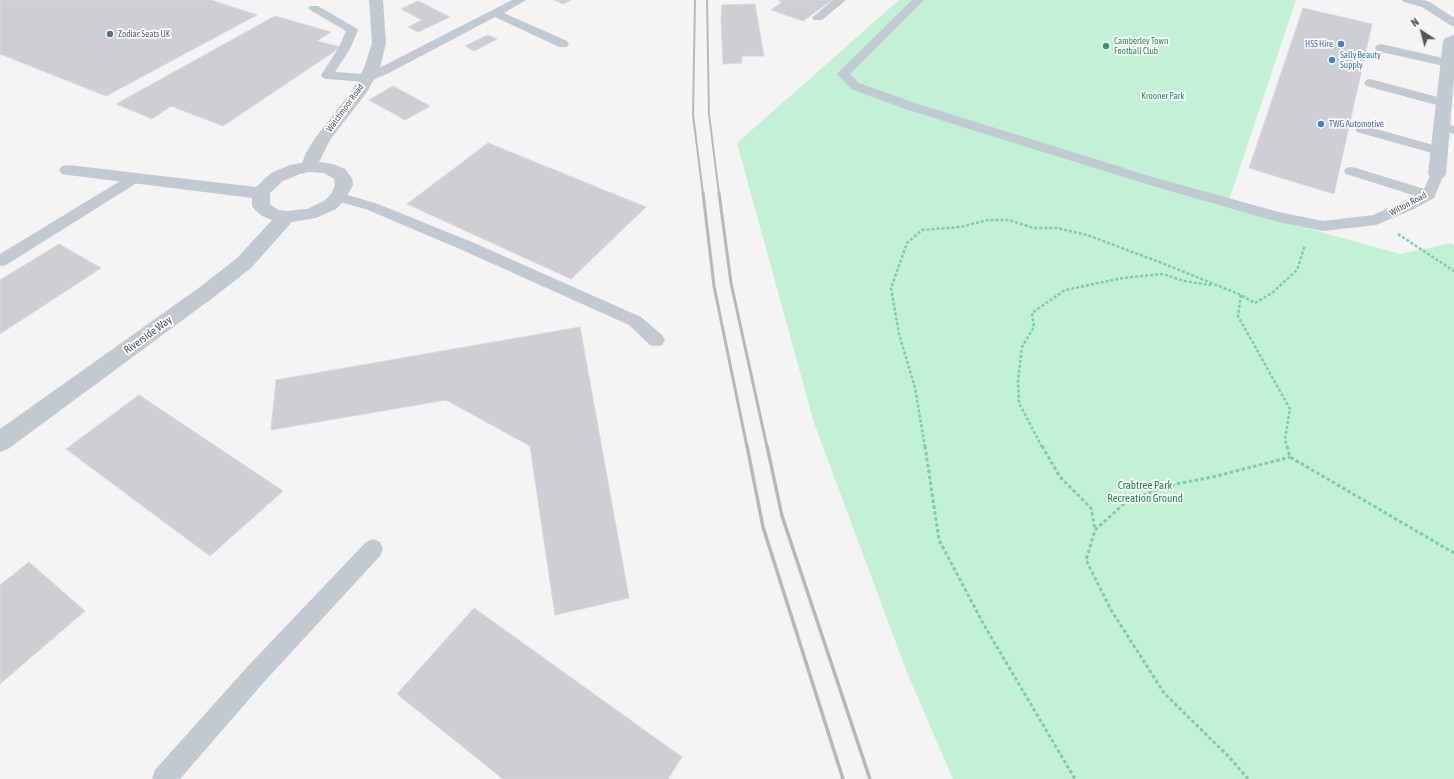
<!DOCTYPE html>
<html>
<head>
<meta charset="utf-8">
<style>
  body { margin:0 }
  #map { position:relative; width:1454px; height:779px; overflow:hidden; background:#f5f3f3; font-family:"Asap Condensed",sans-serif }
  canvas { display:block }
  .north { position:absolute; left:1402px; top:12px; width:40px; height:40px; -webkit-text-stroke:3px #fff; paint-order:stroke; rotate:324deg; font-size:11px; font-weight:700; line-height:16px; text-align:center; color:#4a5661 }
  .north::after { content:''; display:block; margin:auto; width:14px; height:18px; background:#4a5661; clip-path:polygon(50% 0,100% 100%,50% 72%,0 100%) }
</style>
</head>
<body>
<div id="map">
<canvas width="1454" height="779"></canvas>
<div class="north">N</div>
</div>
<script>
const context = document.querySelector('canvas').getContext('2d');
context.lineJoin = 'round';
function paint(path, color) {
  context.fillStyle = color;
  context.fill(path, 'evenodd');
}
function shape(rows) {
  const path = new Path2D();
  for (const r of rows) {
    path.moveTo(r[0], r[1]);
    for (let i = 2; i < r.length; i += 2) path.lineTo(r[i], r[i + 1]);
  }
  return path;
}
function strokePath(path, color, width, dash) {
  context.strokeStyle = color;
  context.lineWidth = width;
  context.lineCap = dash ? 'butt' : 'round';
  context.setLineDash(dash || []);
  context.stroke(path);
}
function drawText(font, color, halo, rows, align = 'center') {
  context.font = font + ' "Asap Condensed",sans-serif';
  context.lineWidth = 3.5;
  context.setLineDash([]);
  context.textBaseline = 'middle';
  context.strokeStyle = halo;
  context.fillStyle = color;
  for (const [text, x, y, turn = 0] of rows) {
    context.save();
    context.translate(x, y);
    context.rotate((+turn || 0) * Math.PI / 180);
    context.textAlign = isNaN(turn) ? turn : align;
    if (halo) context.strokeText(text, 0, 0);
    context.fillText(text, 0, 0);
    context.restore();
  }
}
paint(shape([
  [899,0,1296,0,1227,206,1400,254,1452,243,1454,245,1454,779,953,779,908,675,814,423,737,143]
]), '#c3f1d5');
const building = shape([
  [0,0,211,0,257,15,106,96,0,54,0,0],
  [554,0,571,0,563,4,554,0],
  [778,0,832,0,803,21,771,10,782,2,778,0],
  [418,1,450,17,418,32,408,27,422,20,401,9,418,1],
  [755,4,764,56,742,56,742,63,723,64,721,19,722,5,755,4],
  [1303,8,1372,24,1334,194,1249,168,1303,8],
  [275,16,331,32,317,41,341,47,223,126,171,106,152,119,116,104,275,16],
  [488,35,497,39,474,51,465,46,488,35],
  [393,86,430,106,405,120,369,100,393,86],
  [488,143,646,207,571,279,407,204,488,143],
  [59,244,101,268,0,334,0,280,59,244],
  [580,327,629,598,555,615,530,446,446,400,271,430,276,380,580,327],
  [139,395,283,491,210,556,66,449,139,395],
  [29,562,85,611,0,684,0,585,29,562],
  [474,608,682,757,668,779,503,779,397,694,474,608]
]);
paint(building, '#cdcfd5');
strokePath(building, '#d7d9de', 1);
strokePath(shape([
  [1398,234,1454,271],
  [1241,295,1238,316,1290,409,1285,439,1287,447],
  [925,447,915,388,899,334,891,288,907,243,922,230,960,227,988,220,1009,220,1034,228,1057,228,1087,235,1162,263,1241,295,1255,303,1272,293,1297,270,1305,245],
  [1042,447,1019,403,1018,381,1022,347,1034,327,1032,313,1065,290,1123,278,1163,274,1184,281,1211,285]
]), '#7ad0a6', 2.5, [3, 2]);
strokePath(shape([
  [925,446,939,540,984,625,1075,779],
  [1042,446,1060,477,1091,508,1095,530],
  [1287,446,1290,457,1454,553],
  [1248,779,1229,757,1164,693,1111,610,1086,560,1095,530,1125,503,1165,486,1213,477,1290,457]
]), '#7ad0a6', 3, [3.5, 2.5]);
paint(shape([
  [512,0,526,0,504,13,567,41,569,44,567,47,559,47,495,17,389,73,370,81,366,82,327,79,323,78,321,75,338,49,346,31,310,10,308,8,310,6,318,6,356,28,358,30,350,49,335,72,364,74,381,67,512,0],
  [833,0,846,0,822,20,814,20,812,18,814,16,833,0],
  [912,0,924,0,850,74,859,83,915,103,1156,178,1279,212,1323,221,1373,215,1416,196,1346,174,1344,171,1346,168,1351,167,1356,168,1424,189,1432,171,1437,170,1442,171,1444,174,1434,198,1414,209,1376,225,1323,231,1278,222,1146,184,905,109,851,89,837,74,912,0],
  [1402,0,1423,0,1430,2,1454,18,1454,26,1450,25,1422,7,1404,2,1402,0],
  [1381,44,1452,60,1454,63,1452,66,1448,67,1377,51,1375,48,1377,45,1381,44],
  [1370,79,1449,100,1450,103,1449,106,1444,107,1366,86,1364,83,1366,80,1370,79],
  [1441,122,1454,126,1454,134,1436,129,1434,126,1436,123,1441,122],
  [1362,125,1444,148,1446,151,1444,154,1439,155,1357,132,1355,129,1357,126,1362,125],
  [135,174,140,175,142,178,140,181,6,265,0,266,0,254,130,175,135,174],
  [338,192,378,204,472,242,641,317,662,335,665,340,662,345,656,346,650,345,629,325,462,250,368,210,333,200,331,197,333,194,338,192],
  [373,539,380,542,383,549,380,556,264,682,180,779,152,779,155,770,248,666,366,542,373,539]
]), '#c1cad2');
paint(shape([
  [369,0,383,0,386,43,380,68,367,92,330,140,319,162,333,164,345,169,352,178,353,185,344,201,336,209,316,218,292,222,251,268,214,297,8,449,0,452,0,429,200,287,237,258,272,220,262,216,255,210,252,206,252,198,68,175,62,174,59,170,62,166,68,165,256,187,271,173,290,165,302,163,306,153,315,138,352,91,364,68,372,43,369,0],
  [309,172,324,173,334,179,335,185,331,194,324,201,307,209,286,211,278,210,270,204,270,193,283,181,300,174,309,172],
  [1454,35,1454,78,1446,174,1443,178,1437,179,1431,178,1428,174,1443,41,1445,38,1454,35]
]), '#c1cad2');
strokePath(shape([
  [695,0,693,115,703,194],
  [707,0,709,114,719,194]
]), '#b5b8bd', 2);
strokePath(shape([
  [703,193,714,286,747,447],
  [719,193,731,283,767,447]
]), '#b5b8bd', 3);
strokePath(shape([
  [747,446,763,527,843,779],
  [767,446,782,516,870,779]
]), '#b5b8bd', 3.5);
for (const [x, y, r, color] of [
  [110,34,4,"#5c6f8a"],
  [1341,44,4,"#3f7fe0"],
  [1106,46,4,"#2e9e5b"],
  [1332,60,4,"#3f7fe0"],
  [1321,124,4,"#3f7fe0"]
]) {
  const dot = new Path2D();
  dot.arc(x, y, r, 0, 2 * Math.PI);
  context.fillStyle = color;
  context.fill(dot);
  strokePath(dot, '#fff', 1.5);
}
drawText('9px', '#4e5e75', '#fff', [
  ["Zodiac Seats UK",118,34]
], 'left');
drawText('9px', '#27864d', '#fff', [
  ["Camberley Town",1114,41],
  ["Football Club",1114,51]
], 'left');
drawText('9px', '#366cbe', '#fff', [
  ["HSS Hire",1333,44,"right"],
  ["Sally Beauty",1340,55],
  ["Supply",1340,65],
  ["TWG Automotive",1329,124]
], 'left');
drawText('9px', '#17864f', '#fff', [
  ["Krooner Park",1163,96]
]);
drawText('9px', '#4a5661', '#fff', [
  ["Watchmoor Road",345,108,-54],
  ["Wilton Road",1408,204,-28]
]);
drawText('11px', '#4a5661', '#fff', [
  ["Riverside Way",148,335,-36]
]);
drawText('11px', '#17864f', '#fff', [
  ["Crabtree Park",1145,486],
  ["Recreation Ground",1145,499]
]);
</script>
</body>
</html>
